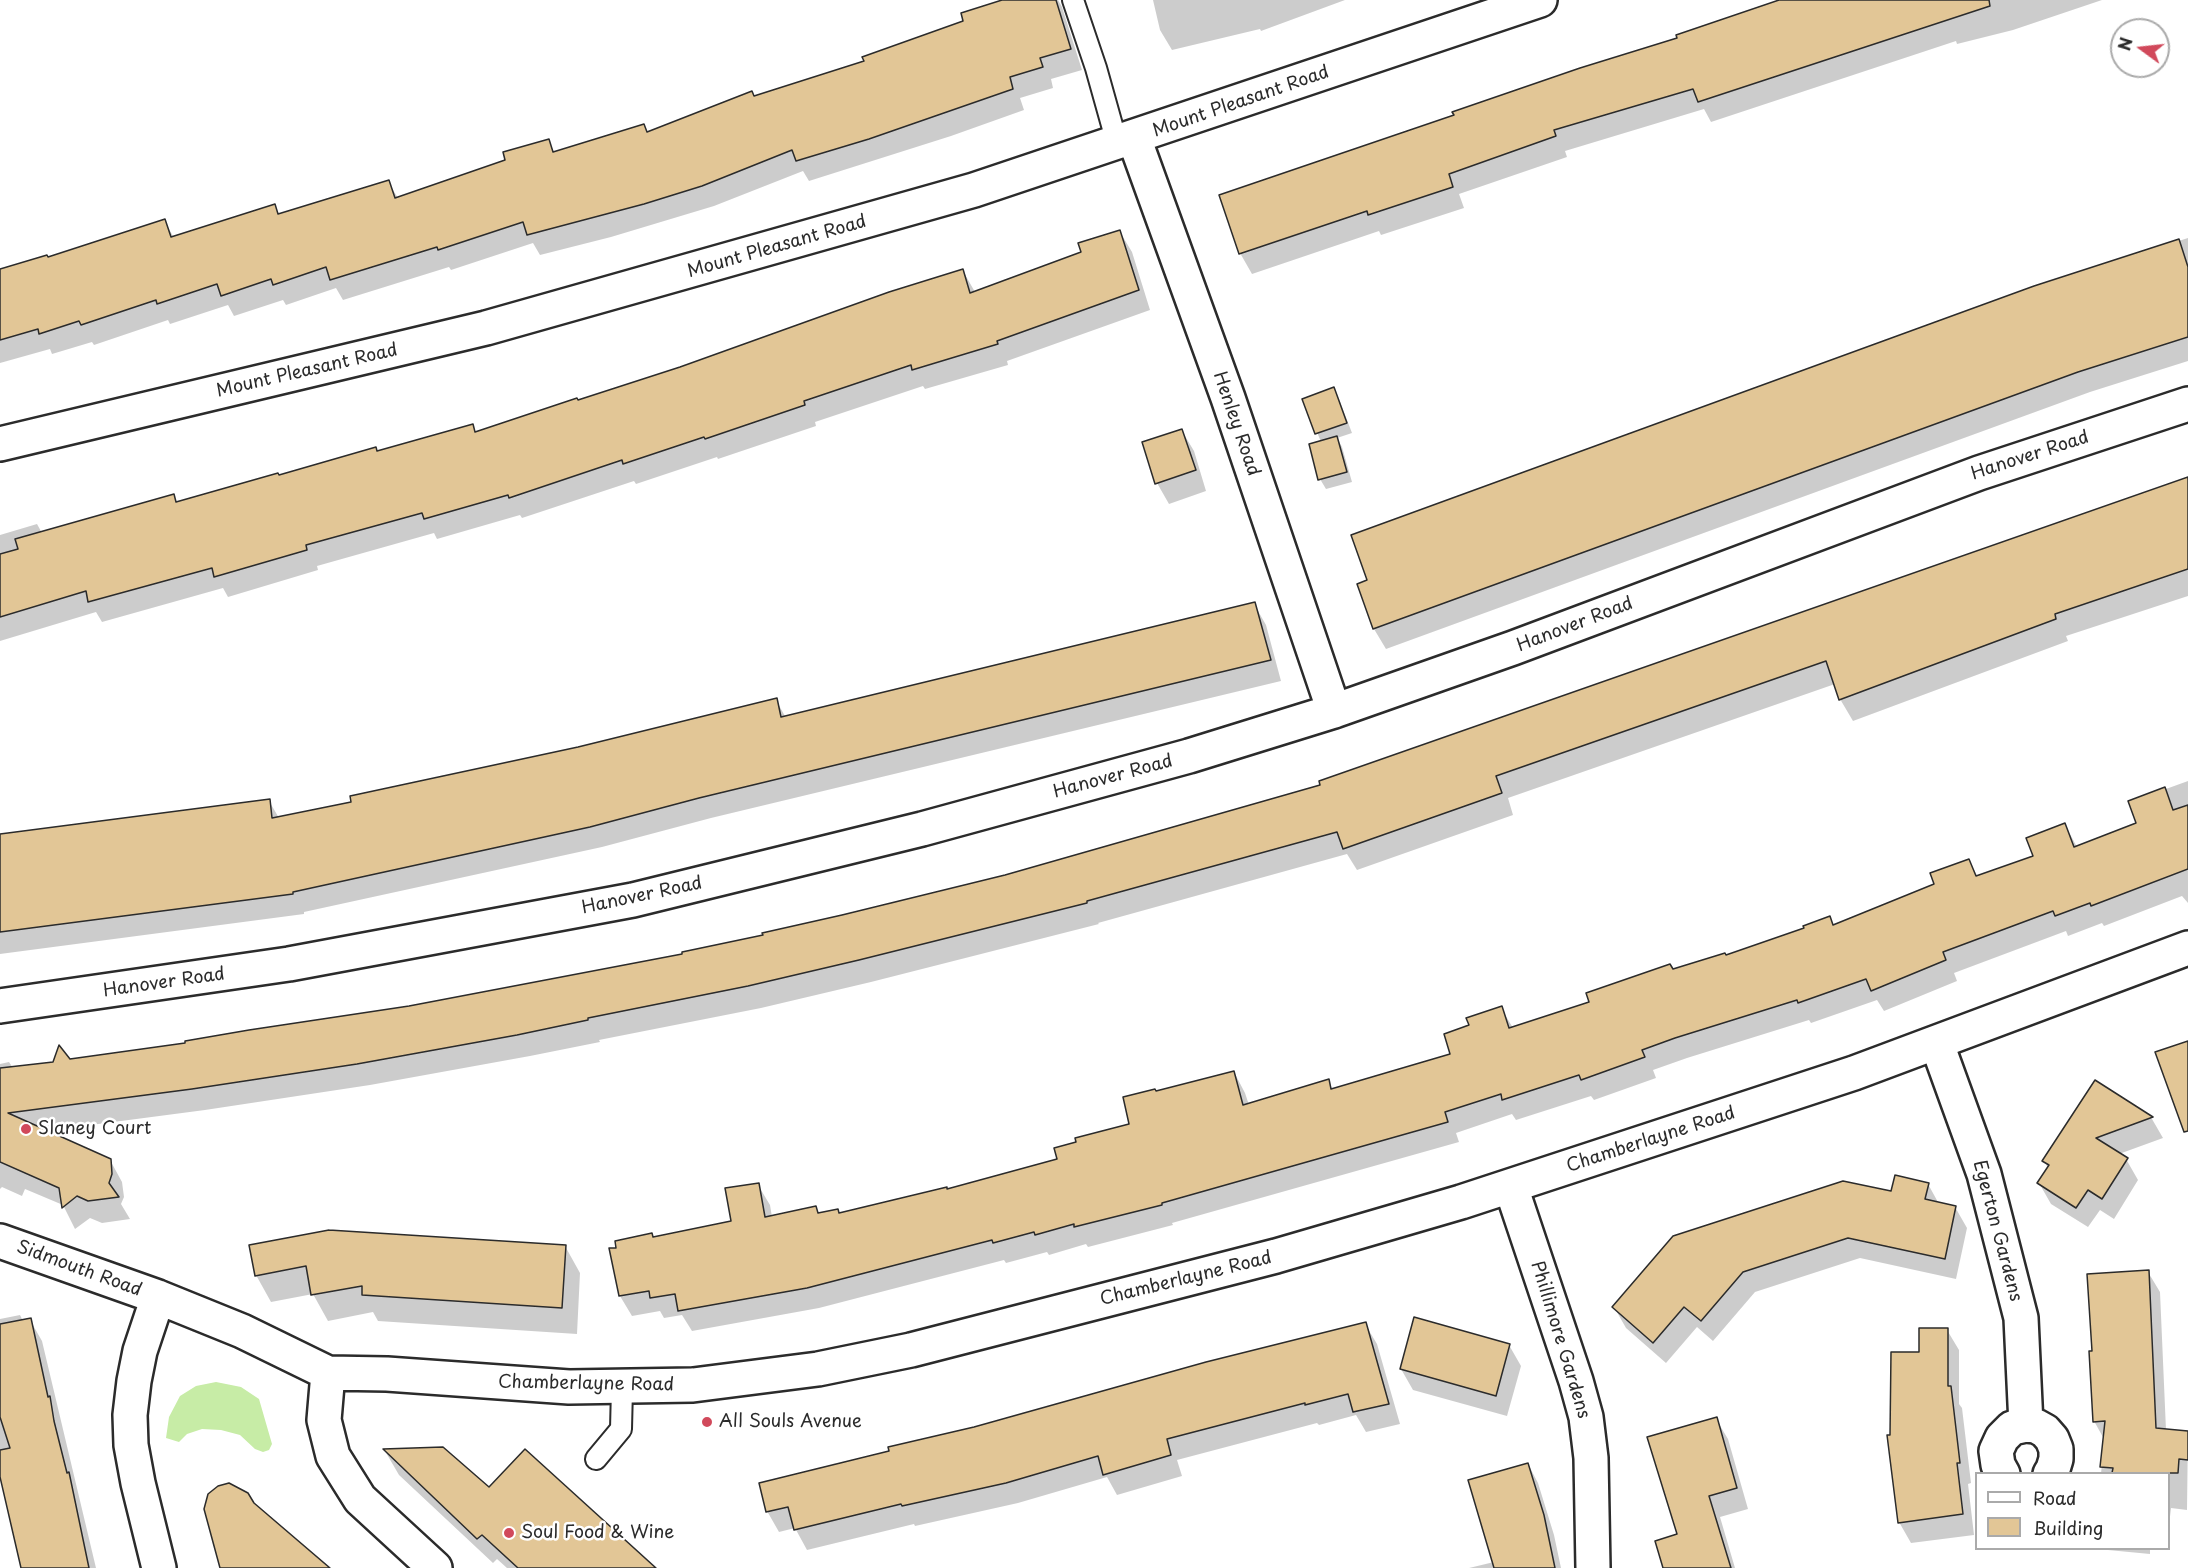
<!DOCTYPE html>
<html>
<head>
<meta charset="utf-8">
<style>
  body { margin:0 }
  #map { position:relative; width:2188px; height:1568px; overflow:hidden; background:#fff; font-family:"Playpen Sans",sans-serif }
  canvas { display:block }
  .legend { position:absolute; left:1975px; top:1472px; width:195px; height:78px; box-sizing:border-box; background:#fff; border:2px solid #aaa; margin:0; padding:8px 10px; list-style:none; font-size:18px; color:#2b2b2b }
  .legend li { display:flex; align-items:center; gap:12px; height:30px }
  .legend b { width:30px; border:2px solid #aaa }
  .north { position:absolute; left:2110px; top:18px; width:60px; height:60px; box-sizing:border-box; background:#fff; border:2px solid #aaa; border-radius:50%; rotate:285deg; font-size:16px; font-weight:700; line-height:24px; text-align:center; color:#2b2b2b }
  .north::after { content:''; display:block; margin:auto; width:21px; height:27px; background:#d1495b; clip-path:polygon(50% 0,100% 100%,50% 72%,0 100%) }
</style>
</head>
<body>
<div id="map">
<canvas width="2188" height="1568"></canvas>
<ul class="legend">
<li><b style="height:8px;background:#fff"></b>Road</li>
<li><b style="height:16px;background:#e2c696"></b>Building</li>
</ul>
<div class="north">N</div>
</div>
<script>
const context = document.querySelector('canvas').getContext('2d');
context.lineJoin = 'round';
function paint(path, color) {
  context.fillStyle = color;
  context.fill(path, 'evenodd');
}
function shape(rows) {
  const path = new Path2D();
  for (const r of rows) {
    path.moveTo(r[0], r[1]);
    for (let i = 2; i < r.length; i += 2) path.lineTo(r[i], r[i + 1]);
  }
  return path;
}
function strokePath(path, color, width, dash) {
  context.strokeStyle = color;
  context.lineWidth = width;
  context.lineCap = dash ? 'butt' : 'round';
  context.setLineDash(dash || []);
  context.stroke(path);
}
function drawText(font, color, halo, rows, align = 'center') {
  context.font = font + ' "Playpen Sans",sans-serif';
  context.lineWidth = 5;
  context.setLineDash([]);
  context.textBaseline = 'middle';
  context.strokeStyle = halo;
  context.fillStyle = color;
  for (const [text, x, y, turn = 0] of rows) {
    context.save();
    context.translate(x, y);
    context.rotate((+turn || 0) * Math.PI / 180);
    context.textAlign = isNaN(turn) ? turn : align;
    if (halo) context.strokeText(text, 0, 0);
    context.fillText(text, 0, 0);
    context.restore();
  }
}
paint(shape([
  [216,1382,241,1387,259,1399,272,1444,269,1450,263,1452,255,1449,240,1435,221,1430,202,1429,187,1434,179,1442,166,1438,169,1417,180,1396,196,1386]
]), '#c7eca6');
paint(shape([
  [1007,0,1058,0,1062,7,1082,70,1051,79,1053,88,1020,98,1024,110,951,136,809,181,803,171,714,206,611,237,540,255,533,243,451,270,449,267,343,300,336,288,286,305,283,300,234,316,228,305,170,324,168,320,94,345,92,342,52,354,50,349,0,363,0,271,47,258,164,220,174,238,274,205,280,215,388,182,398,198,507,161,548,141,555,153,643,125,648,133,866,62,965,22],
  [1153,0,1345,0,1261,31,1260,29,1172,50,1160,30],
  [1780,0,2102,0,2013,30,1957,44,1956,41,1711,122,1704,109,1565,151,1567,157,1459,194,1464,208,1381,235,1379,231,1252,274,1240,253,1679,39],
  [1120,232,1132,252,1150,310,1007,361,1008,365,925,389,923,386,815,422,816,426,718,459,717,457,636,484,634,481,522,518,520,515,437,539,434,533,317,566,318,570,228,597,223,588,102,622,96,612,0,641,0,535,37,524,42,533,174,496,178,504,473,426,476,433,680,368,963,271,975,292,1083,253],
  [2188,238,2188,361,2090,392,1386,649,1374,629,1359,585,2035,287],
  [1334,389,1339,399,1352,433,1337,438,1342,447,1352,482,1326,489,1320,479,1321,442,1304,400],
  [1182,431,1194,451,1206,491,1169,504,1157,483],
  [2188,479,2188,596,2066,636,2068,641,1853,721,1840,699,1835,684,1508,798,1513,815,1357,870,1347,854,1098,923,1099,924,871,982,761,1008,599,1040,600,1042,530,1056,370,1085,205,1110,45,1131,110,1160,122,1182,124,1197,121,1204,130,1219,102,1223,90,1218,75,1229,63,1205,25,1189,22,1196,2,1187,0,1189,0,1064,9,1062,13,1068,69,1061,348,1019,684,955,1006,876,1322,786],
  [1254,604,1266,625,1281,681,711,818,602,847,304,912,304,914,0,954,0,835,269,801,279,818,353,803,776,700,786,718],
  [2188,781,2188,903,2182,896,2104,926,2102,923,2068,936,2066,931,1954,973,1957,981,1884,1011,1877,1000,1811,1023,1809,1020,1687,1058,1653,1070,1656,1078,1594,1100,1591,1096,1516,1120,1512,1114,1456,1133,1459,1142,1172,1223,1173,1225,1088,1247,1086,1244,1049,1255,1047,1252,1006,1263,1004,1260,819,1308,692,1331,682,1315,664,1318,660,1311,632,1316,620,1296,611,1249,618,1250,654,1238,733,1223,758,1185,770,1205,772,1217,815,1208,819,1214,840,1215,947,1191,1058,1160,1131,1125,1156,1093,1234,1072,1245,1093,1249,1105,1328,1081,1333,1090,1452,1055,1471,1026,1501,1008,1513,1028,1591,1003,1673,971,1834,927,1936,885,1969,861,1978,877,2035,857,2065,825,2077,847,2138,824,2130,802],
  [2095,1082,2152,1119,2163,1138,2119,1154,2126,1159,2138,1180,2114,1219,2100,1210,2088,1227,2051,1204,2039,1183,2048,1168,2044,1161],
  [1928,1184,1939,1204,1955,1207,1967,1228,1956,1279,1860,1258,1755,1292,1713,1341,1697,1327,1666,1363,1626,1328,1614,1307,1892,1193],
  [251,1246,565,1246,580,1273,577,1334,378,1321,373,1312,328,1321,313,1294,271,1302,256,1275],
  [2148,1272,2160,1292,2166,1430,2188,1432,2187,1510,2171,1508,2168,1534,2168,1474,2101,1474,2104,1439,2094,1421,2093,1352],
  [20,1315,23,1321,30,1320,42,1341,96,1568,22,1568,0,1468,0,1319],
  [1365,1324,1377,1344,1400,1424,1366,1432,1356,1415,1319,1425,1317,1423,1177,1460,1182,1476,1117,1495,1107,1477,1018,1503,915,1526,914,1524,807,1550,795,1528,779,1532,767,1511,891,1452],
  [1947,1330,1959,1350,1959,1404,1962,1408,1971,1483,1968,1484,1974,1535,1911,1543,1899,1522,1892,1436],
  [1509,1345,1521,1366,1507,1416,1413,1390,1401,1369],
  [1716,1419,1728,1439,1748,1509,1720,1517,1735,1568,1664,1568,1679,1535],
  [385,1451,490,1489,650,1568,507,1568,497,1559,493,1563,399,1475],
  [1528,1464,1538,1483,1554,1535,1561,1568,1469,1568,1494,1562],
  [2107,1548,2150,1548,2150,1554,2108,1550]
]), '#0003');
const building = shape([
  [1002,0,1056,0,1071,49,1040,58,1043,67,1010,77,1013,89,869,139,796,161,792,150,702,186,644,204,527,235,523,222,438,250,437,247,330,280,326,267,273,285,271,279,221,296,217,284,157,304,156,300,81,325,79,321,39,334,38,329,0,340,0,269,47,255,48,257,165,219,171,237,275,204,278,214,389,180,395,198,505,160,503,152,549,139,553,152,644,124,647,132,752,91,754,96,864,61,862,57,963,21,961,13,1002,0],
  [1779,0,1989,0,1990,6,1698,102,1693,89,1554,130,1556,136,1449,174,1453,187,1368,215,1367,211,1239,254,1219,195,1454,115,1452,112,1580,68,1677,38,1676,35,1779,0],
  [1120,230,1139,290,997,341,998,344,912,370,911,365,804,401,805,405,705,439,704,437,623,464,622,460,509,498,508,495,424,519,422,513,306,545,307,550,214,577,212,568,88,602,86,591,0,617,0,554,18,549,15,539,174,494,176,502,278,473,279,475,376,447,377,451,473,424,475,432,577,398,578,400,680,367,889,292,963,269,970,293,1081,252,1078,243,1120,230],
  [2179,239,2188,267,2188,337,2078,372,1373,629,1357,584,1367,580,1351,535,2034,286,2179,239],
  [1334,387,1347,423,1315,434,1302,399,1334,387],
  [1182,429,1196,470,1155,484,1142,442,1182,429],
  [1337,436,1347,472,1318,480,1309,444,1337,436],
  [2188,477,2188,569,2055,614,2056,619,1839,700,1826,661,1496,776,1502,793,1343,849,1337,832,1087,901,1087,903,859,960,748,986,588,1018,588,1020,517,1035,357,1064,192,1089,8,1113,111,1159,112,1174,109,1183,119,1197,88,1201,77,1196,62,1208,59,1188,0,1162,0,1068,53,1062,59,1045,70,1059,185,1043,185,1041,249,1030,409,1006,682,954,682,952,763,935,762,933,842,915,1005,875,1320,785,1319,781,2188,477],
  [1255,602,1271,660,699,798,590,827,293,892,293,894,0,932,0,834,270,799,272,818,351,802,350,796,578,747,777,698,781,717,1255,602],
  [2165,787,2173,810,2188,805,2188,869,2091,906,2090,903,2055,916,2053,911,1943,952,1946,960,1871,991,1866,979,1798,1003,1797,1000,1675,1038,1642,1050,1645,1057,1581,1080,1579,1075,1502,1100,1501,1094,1445,1112,1448,1122,1162,1203,1162,1205,1074,1227,1074,1224,1035,1235,1034,1232,993,1243,992,1240,807,1288,678,1311,675,1294,650,1298,649,1291,619,1296,609,1248,616,1248,615,1241,652,1233,653,1237,731,1221,725,1188,759,1183,765,1217,816,1206,818,1213,838,1209,839,1213,947,1187,947,1189,1057,1159,1054,1148,1076,1142,1075,1138,1129,1124,1123,1097,1155,1089,1156,1091,1234,1071,1243,1105,1329,1079,1331,1089,1450,1054,1444,1034,1469,1025,1466,1018,1502,1006,1509,1028,1589,1002,1586,993,1670,964,1673,969,1725,953,1726,955,1804,928,1803,926,1830,916,1833,925,1934,884,1930,873,1969,859,1976,876,2033,856,2026,838,2065,823,2074,847,2136,823,2128,801,2165,787],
  [2188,1041,2188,1131,2184,1132,2155,1052,2188,1041],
  [2095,1080,2153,1117,2096,1138,2128,1158,2102,1199,2088,1190,2076,1208,2037,1183,2049,1165,2042,1161,2095,1080],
  [1895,1175,1929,1183,1925,1199,1956,1206,1945,1259,1848,1238,1743,1272,1701,1321,1684,1307,1653,1343,1612,1307,1673,1236,1843,1181,1891,1191,1895,1175],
  [329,1230,566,1245,562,1308,362,1295,362,1286,311,1295,306,1266,255,1276,249,1245,329,1230],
  [2149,1270,2156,1428,2188,1431,2188,1460,2179,1459,2178,1473,2112,1473,2113,1468,2100,1467,2105,1421,2093,1422,2089,1351,2092,1351,2087,1274,2149,1270],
  [1414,1317,1510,1344,1496,1396,1400,1369,1414,1317],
  [31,1318,48,1397,50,1396,54,1421,67,1473,69,1472,89,1568,21,1568,0,1477,0,1450,10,1448,0,1417,0,1324,31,1318],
  [1366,1322,1389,1404,1353,1412,1348,1394,1305,1405,1305,1403,1167,1439,1171,1455,1103,1475,1098,1456,1006,1483,902,1506,901,1504,794,1530,788,1507,766,1512,759,1483,889,1451,888,1447,974,1427,1206,1362,1366,1322],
  [1919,1328,1948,1328,1948,1386,1951,1386,1960,1463,1957,1463,1963,1514,1898,1523,1887,1435,1890,1435,1891,1352,1919,1352,1919,1328],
  [1717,1417,1737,1488,1709,1496,1731,1568,1663,1568,1655,1541,1677,1534,1647,1437,1717,1417],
  [443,1447,489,1487,525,1449,656,1568,518,1568,482,1535,477,1539,383,1449,443,1447],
  [1528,1463,1544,1515,1555,1568,1494,1568,1468,1480,1528,1463],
  [229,1483,248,1493,254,1503,330,1568,220,1568,204,1509,208,1494,218,1486,229,1483]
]);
paint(building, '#e2c696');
strokePath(building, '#2b2b2b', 1.5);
const lane = shape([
  [1073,0,1096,68,1117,143],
  [596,1459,621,1429,622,1388]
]);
const street = shape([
  [1134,138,1228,398,1334,711],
  [0,444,486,328,974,190,1540,0],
  [0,1006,289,964,633,900,922,829,1189,756,1334,711,1513,648,1979,473,2188,404],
  [1937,1044,1984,1174,2021,1318,2026,1425],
  [1511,1187,1576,1381,1586,1417,1591,1458,1593,1568],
  [2003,1474,1998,1465,1996,1451,2002,1438,2012,1428,2026,1425,2036,1426,2045,1431,2052,1439,2056,1449,2056,1459,2053,1469,2050,1474]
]);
const secondary = shape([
  [0,1241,158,1297,242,1331,328,1373,387,1374,569,1387,693,1385,818,1369,911,1350,1276,1256,1461,1202,1854,1073,2188,948],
  [158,1297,140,1351,134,1381,130,1415,131,1445,138,1483,159,1568],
  [328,1373,324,1420,333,1456,360,1499,435,1568]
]);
strokePath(lane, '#2b2b2b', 24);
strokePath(street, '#2b2b2b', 38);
strokePath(secondary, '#2b2b2b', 38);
strokePath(lane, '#fff', 20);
strokePath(street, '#fff', 33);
strokePath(secondary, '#fff', 33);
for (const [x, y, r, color] of [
  [26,1129,6,"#d1495b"],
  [707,1422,6,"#d1495b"],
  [509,1533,6,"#d1495b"]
]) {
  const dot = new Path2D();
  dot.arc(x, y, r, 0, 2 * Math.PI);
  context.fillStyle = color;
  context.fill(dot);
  strokePath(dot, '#fff', 2);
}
drawText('18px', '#2b2b2b', '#fff', [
  ["Mount Pleasant Road",1241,102,-19],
  ["Mount Pleasant Road",777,247,-16],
  ["Mount Pleasant Road",307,371,-13],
  ["Henley Road",1236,424,71],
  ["Hanover Road",2030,456,-18],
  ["Hanover Road",1575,625,-21],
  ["Hanover Road",1113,777,-15],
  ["Hanover Road",642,896,-12],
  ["Hanover Road",164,983,-8],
  ["Chamberlayne Road",1651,1140,-18],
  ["Egerton Gardens",1997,1231,75],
  ["Sidmouth Road",79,1269,20],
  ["Chamberlayne Road",1186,1279,-14],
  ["Phillimore Gardens",1560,1340,73],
  ["Chamberlayne Road",586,1384,1]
]);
drawText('18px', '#2b2b2b', '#fff', [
  ["Slaney Court",38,1129],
  ["All Souls Avenue",719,1422],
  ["Soul Food & Wine",521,1533]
], 'left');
</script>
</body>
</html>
